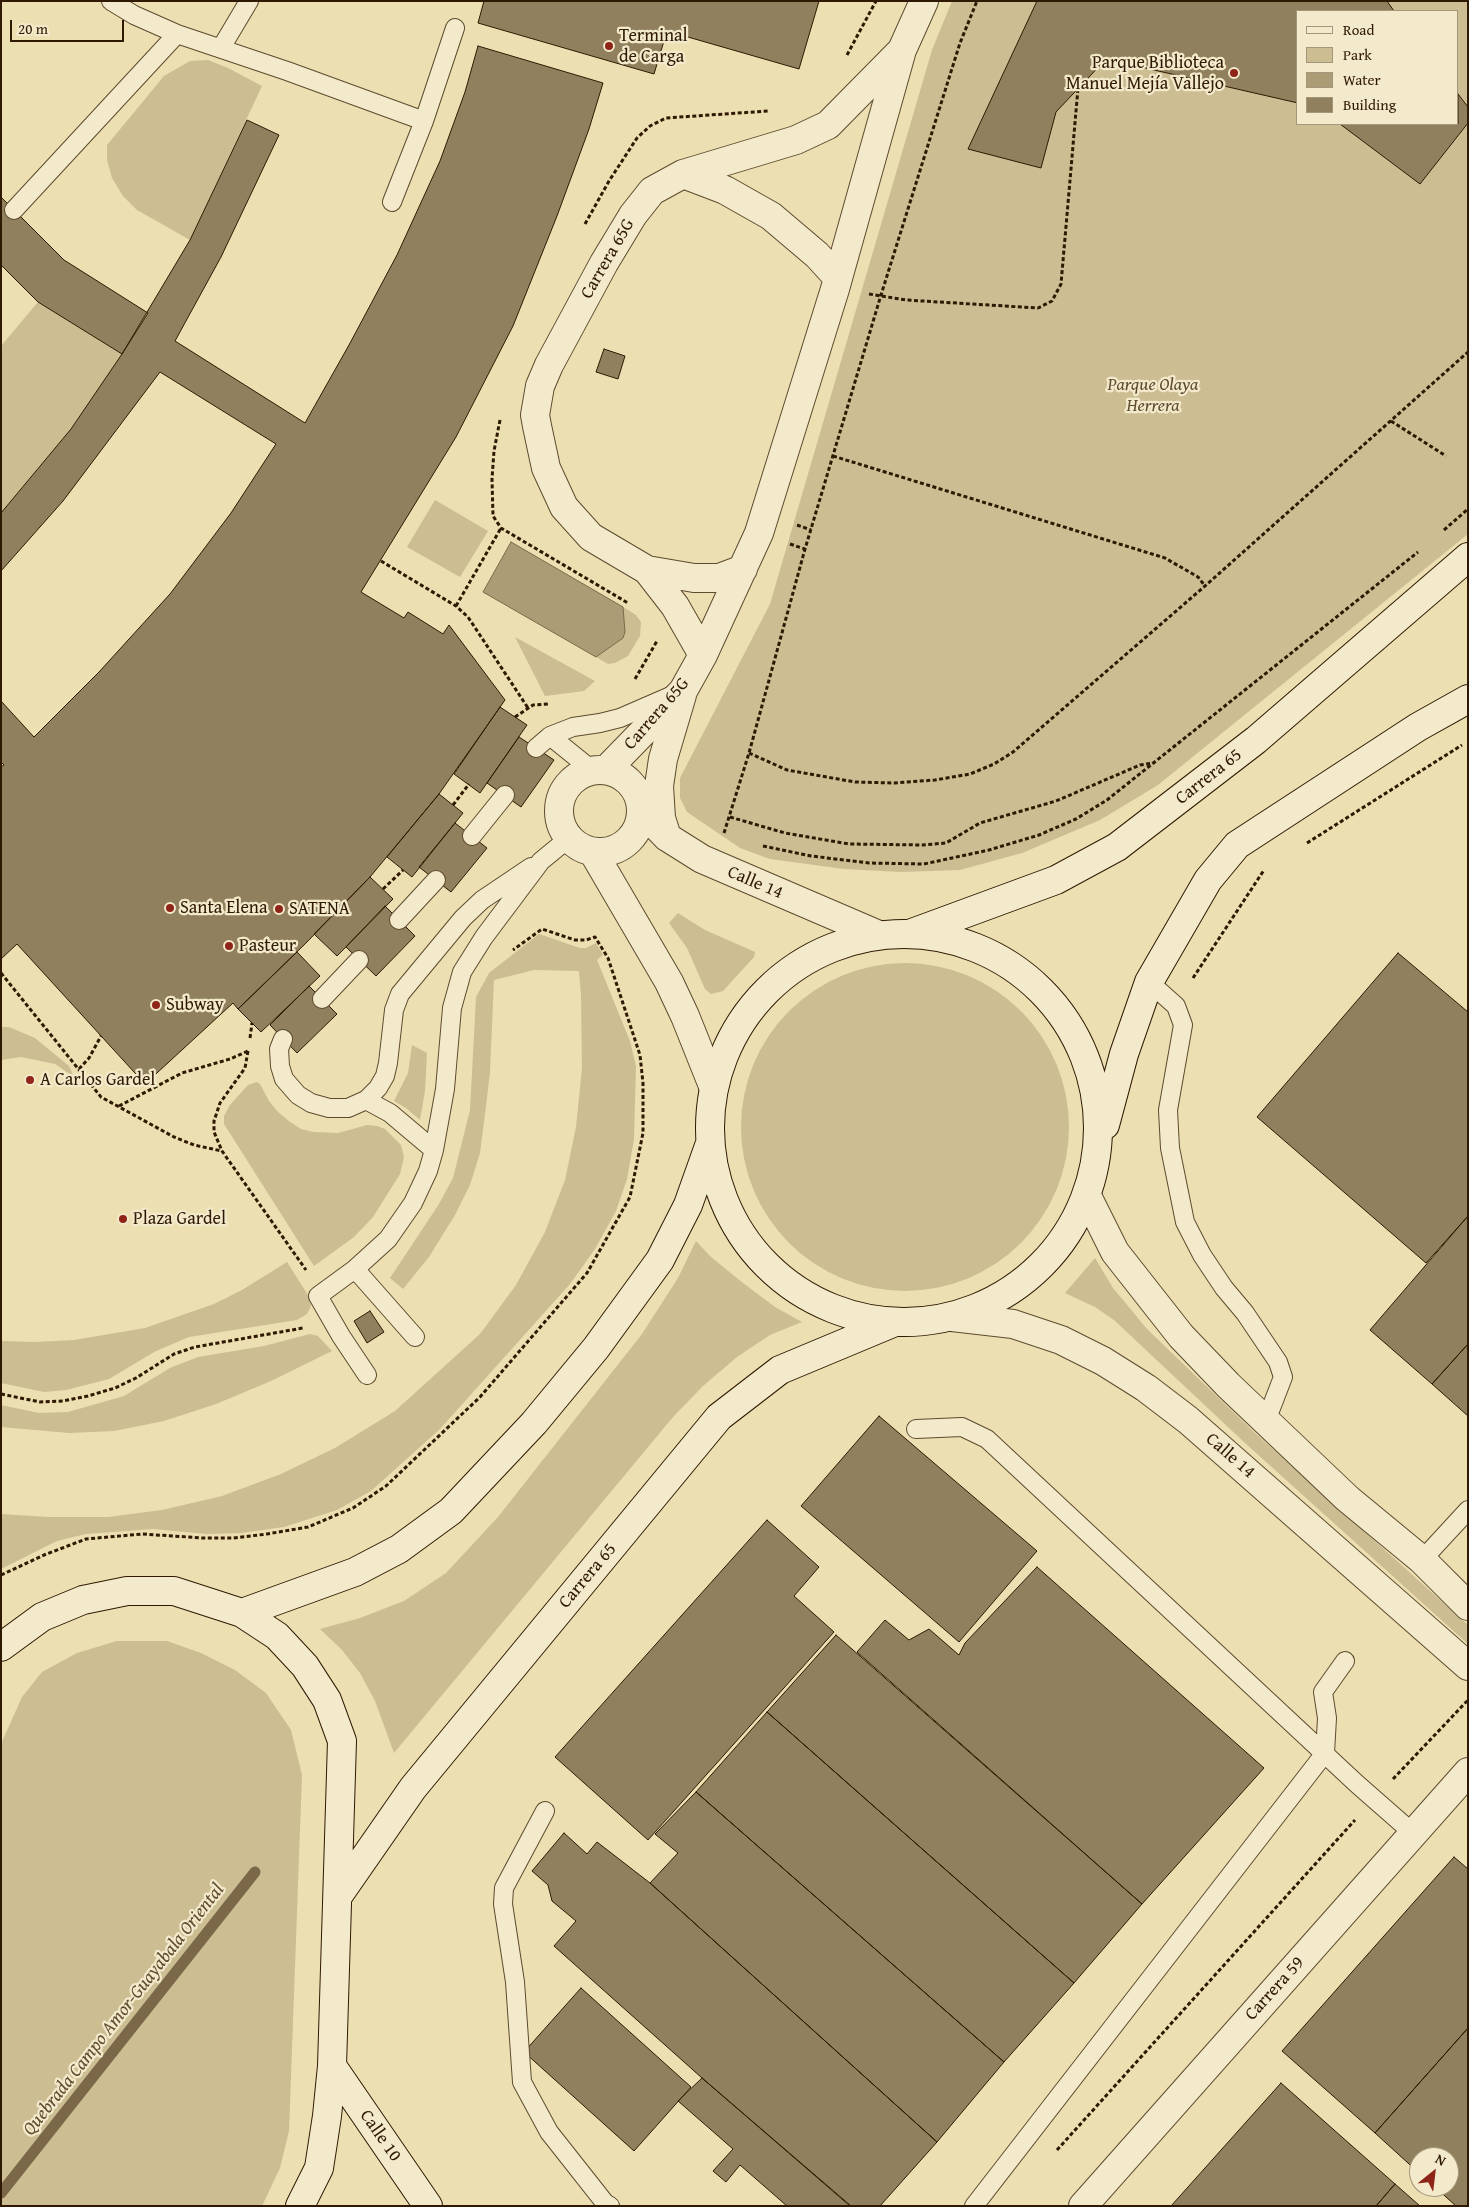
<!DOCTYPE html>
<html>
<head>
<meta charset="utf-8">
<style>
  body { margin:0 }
  #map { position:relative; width:1469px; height:2207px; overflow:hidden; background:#ecdfb1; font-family:"Gentium Book Plus",serif }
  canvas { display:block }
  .frame { position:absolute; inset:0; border:2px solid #2f1902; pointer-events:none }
  .legend { position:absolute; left:1296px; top:10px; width:162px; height:115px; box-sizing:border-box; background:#f3eacc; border:1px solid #a5967b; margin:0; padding:6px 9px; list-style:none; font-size:15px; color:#2f1902 }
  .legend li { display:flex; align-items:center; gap:10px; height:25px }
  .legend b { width:25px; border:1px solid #a5967b }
  .north { position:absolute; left:1409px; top:2147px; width:50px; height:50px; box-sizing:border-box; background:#f3eacc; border:1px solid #a5967b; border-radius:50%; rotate:29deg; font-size:14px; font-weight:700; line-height:20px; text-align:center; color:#2f1902 }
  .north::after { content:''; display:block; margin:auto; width:18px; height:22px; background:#8f2418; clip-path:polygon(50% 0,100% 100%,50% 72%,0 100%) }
  .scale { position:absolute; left:10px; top:20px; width:114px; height:22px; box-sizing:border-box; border:2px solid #2f1902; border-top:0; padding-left:6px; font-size:15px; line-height:18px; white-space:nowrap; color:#2f1902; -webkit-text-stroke:4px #f3eacc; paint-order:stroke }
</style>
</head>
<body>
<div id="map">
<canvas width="1469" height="2207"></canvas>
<div class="frame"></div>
<ul class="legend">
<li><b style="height:6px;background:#f3eacc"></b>Road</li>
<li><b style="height:14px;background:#ccbd93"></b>Park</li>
<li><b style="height:14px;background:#ac9c76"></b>Water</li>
<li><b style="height:14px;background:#91805d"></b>Building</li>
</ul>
<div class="north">N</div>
<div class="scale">20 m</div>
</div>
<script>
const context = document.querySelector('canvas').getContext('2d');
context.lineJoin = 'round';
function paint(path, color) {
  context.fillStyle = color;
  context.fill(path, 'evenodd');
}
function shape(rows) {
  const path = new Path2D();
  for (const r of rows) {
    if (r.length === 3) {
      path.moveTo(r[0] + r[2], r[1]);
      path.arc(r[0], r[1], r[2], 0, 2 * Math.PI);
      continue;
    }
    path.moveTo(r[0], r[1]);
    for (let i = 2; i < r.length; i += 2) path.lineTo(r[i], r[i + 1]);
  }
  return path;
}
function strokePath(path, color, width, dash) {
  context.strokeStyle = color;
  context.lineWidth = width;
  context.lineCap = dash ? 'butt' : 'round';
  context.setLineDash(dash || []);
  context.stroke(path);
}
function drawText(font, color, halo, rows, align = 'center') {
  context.font = font + ' "Gentium Book Plus",serif';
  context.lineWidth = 4.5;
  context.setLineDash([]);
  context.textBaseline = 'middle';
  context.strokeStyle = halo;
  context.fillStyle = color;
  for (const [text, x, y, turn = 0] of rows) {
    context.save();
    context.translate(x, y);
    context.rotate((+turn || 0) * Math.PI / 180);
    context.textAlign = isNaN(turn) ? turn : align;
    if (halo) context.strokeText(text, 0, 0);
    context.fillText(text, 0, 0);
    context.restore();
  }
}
paint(shape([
  [952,1,1468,1,1468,534,1158,785,1100,820,1022,853,960,870,901,872,844,869,770,859,740,848,687,812,680,798,680,778,770,604,932,50],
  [1298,11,1458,11,1458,124,1298,124],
  [208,60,228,68,262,86,190,240,137,210,123,196,112,178,107,160,107,145,164,76,190,61],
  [38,302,122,354,71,429,1,513,1,346],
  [435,500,488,531,460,577,407,547],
  [623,607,636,615,641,622,640,636,628,656,615,663,608,664,596,657,623,638,625,632],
  [515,637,595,681,584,691,545,696],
  [678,913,705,930,755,952,754,957,723,991,711,994,705,989,687,948,669,923],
  [539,934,580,948,586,948,596,943,603,955,597,960,630,1041,636,1066,634,1139,627,1179,616,1211,595,1249,570,1284,440,1429,371,1491,337,1510,284,1527,241,1533,207,1534,153,1529,86,1534,57,1541,1,1569,1,1514,48,1517,108,1517,162,1510,222,1496,281,1474,335,1448,395,1411,480,1334,516,1285,545,1232,565,1180,576,1127,582,1068,581,995,579,971,534,970,494,980,490,1072,485,1114,480,1153,470,1185,455,1215,429,1257,403,1289,390,1278,439,1204,453,1178,470,1110,476,997,489,973],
  [905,1127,164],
  [1,1027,9,1027,35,1038,69,1066,74,1077,55,1064,21,1057,1,1060],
  [412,1045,427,1053,425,1091,420,1120,406,1108,394,1101,408,1073],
  [257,1082,260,1084,269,1101,278,1112,290,1122,301,1129,313,1132,338,1133,367,1125,377,1126,385,1129,401,1145,404,1157,400,1174,373,1217,354,1237,314,1266,224,1124,224,1116,230,1105,248,1085],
  [696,1241,711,1257,743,1283,775,1307,802,1322,770,1335,737,1357,703,1386,673,1417,394,1753,375,1701,360,1673,342,1650,320,1629,360,1618,404,1601,446,1573,498,1517,642,1334,678,1278],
  [1095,1258,1113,1288,1147,1329,1255,1433,1468,1625,1468,1644,1245,1443,1114,1320,1095,1307,1065,1293],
  [287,1262,308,1295,310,1301,311,1306,307,1314,297,1320,189,1337,156,1351,109,1379,66,1390,44,1392,1,1383,1,1341,34,1342,74,1340,145,1328,214,1304,242,1290],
  [310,1334,318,1336,332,1351,271,1381,216,1404,164,1421,114,1431,69,1433,1,1427,1,1405,39,1413,68,1412,124,1396,170,1368,198,1357,264,1346],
  [117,1641,167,1641,201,1653,235,1670,266,1693,291,1730,302,1775,289,2131,280,2168,262,2206,1,2206,1,1744,22,1697,42,1672,77,1653]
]), '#ccbd93');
const water = shape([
  [511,542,623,607,625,632,623,638,596,657,483,592,511,542]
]);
paint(water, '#ac9c76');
strokePath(water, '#7a6848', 1);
strokePath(shape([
  [1,2193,255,1872]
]), '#7a6848', 11);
const building = shape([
  [484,1,819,1,799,69,667,31,654,74,478,23,484,1],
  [1037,1,1387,1,1394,11,1298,11,1298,103,1106,59,1056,112,1041,168,968,149,1037,1],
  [478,46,603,83,589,129,557,216,513,326,456,437,361,592,404,618,408,612,443,634,449,625,505,700,439,794,370,877,306,943,238,1009,233,1003,145,1084,17,944,1,959,1,767,4,765,1,762,1,701,34,737,99,672,170,594,231,513,276,444,160,372,63,501,1,571,1,513,71,429,122,354,190,240,247,120,279,135,221,257,175,341,305,423,349,345,397,255,440,161,465,92,478,46],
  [1458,94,1468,107,1468,123,1420,184,1340,124,1458,124,1458,94],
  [1,197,64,260,148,313,122,354,38,302,1,265,1,197],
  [604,349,625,356,618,379,596,372,604,349],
  [500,707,527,725,480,793,454,774,500,707],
  [519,737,554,760,521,807,487,783,519,737],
  [439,794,463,813,412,877,387,857,439,794],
  [455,823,487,848,451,892,419,867,455,823],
  [370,877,393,899,337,956,314,934,370,877],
  [385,906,415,936,376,976,346,947,385,906],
  [297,952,320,976,261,1032,238,1009,297,952],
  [1398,953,1468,1012,1468,1216,1426,1263,1257,1117,1398,953],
  [309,986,337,1014,297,1053,270,1025,309,986],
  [1468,1216,1468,1344,1432,1384,1370,1330,1468,1216],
  [370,1311,384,1332,367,1343,354,1321,370,1311],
  [1468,1344,1468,1416,1432,1384,1468,1344],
  [879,1416,1037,1551,959,1642,801,1506,879,1416],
  [767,1520,819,1567,794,1596,834,1632,648,1840,555,1757,767,1520],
  [1037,1567,1264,1768,1142,1904,857,1652,885,1620,909,1640,929,1629,959,1655,965,1643,1037,1567],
  [836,1635,1142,1904,1074,1983,767,1712,836,1635],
  [767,1712,1074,1983,1004,2062,696,1792,767,1712],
  [696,1792,1004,2062,937,2142,650,1883,678,1853,655,1834,696,1792],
  [564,1833,587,1854,597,1842,650,1883,937,2142,880,2206,851,2206,702,2078,554,1946,576,1921,552,1901,548,1885,532,1871,564,1833],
  [1454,1857,1468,1869,1468,2028,1375,2133,1282,2051,1454,1857],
  [581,1988,691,2087,634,2151,524,2052,581,1988],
  [1468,2028,1468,2206,1456,2206,1435,2187,1449,2187,1449,2157,1419,2157,1419,2173,1375,2133,1468,2028],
  [702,2078,850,2206,787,2206,740,2165,726,2182,713,2171,733,2149,678,2101,702,2078],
  [1281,2083,1395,2184,1376,2206,1171,2206,1281,2083],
  [1395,2184,1420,2206,1376,2206,1395,2184]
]);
paint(building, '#91805d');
strokePath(building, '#2f1902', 1);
const service = shape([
  [111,1,134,15,177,34,287,71,424,121],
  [221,48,249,1],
  [392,202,424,121,455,28],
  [14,210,177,34],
  [550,736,573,727,600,723,620,718,673,695],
  [536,748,550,736,592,770],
  [472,836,505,795],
  [399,920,436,880],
  [1149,982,1176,1006,1183,1025,1168,1110,1170,1148,1185,1222,1202,1255,1224,1288,1245,1313,1278,1362,1283,1377,1266,1421],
  [322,999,359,960],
  [283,1039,279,1049,280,1066,284,1079,298,1095,311,1103,329,1108,348,1108,366,1100,378,1088,385,1076,388,1063,394,1010,400,994,463,918,482,900,531,867],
  [366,1100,390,1113,434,1150],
  [355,1269,415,1337],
  [367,1375,341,1336,318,1296,355,1269,388,1239,413,1203,428,1171,434,1150,445,1089,452,1008,462,972,484,937,541,861,569,838],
  [916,1429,962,1427,987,1439,1357,1784,1414,1834],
  [1422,1560,1468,1510],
  [545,1811,504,1888,503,1904,515,1982,522,2082,549,2132,605,2203,610,2206],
  [974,2206,1325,1753,1327,1718,1323,1692,1345,1661]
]);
const minor = shape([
  [683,174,725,190,771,216,817,255,838,278],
  [647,570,694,578,719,578,743,569],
  [703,655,675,606,647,570,591,537,564,507,546,468,537,426,535,415,540,386,549,365,604,263,633,215,652,191,683,174,796,140,828,125,902,50],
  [607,769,683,691,703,655,759,533,835,289,902,50,924,1],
  [600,811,41],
  [642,811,667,837,702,859,879,935],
  [667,837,661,818,659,786,663,759,682,695],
  [593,852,669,982,685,1016,713,1086],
  [1083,2206,1468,1772]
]);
const tertiary = shape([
  [1087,1196,1115,1252,1181,1336,1228,1385,1348,1499,1422,1560,1468,1606],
  [952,1317,1013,1324,1061,1340,1103,1361,1146,1388,1188,1420,1468,1666]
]);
const secondary = shape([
  [912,933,1056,880,1117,847,1256,740,1468,557],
  [904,1128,194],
  [1105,1125,1124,1054,1149,982,1208,880,1237,845,1418,727,1468,699],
  [242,1613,355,1572,399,1549,451,1511,534,1423,596,1348,660,1260,688,1205,709,1146],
  [1,1647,42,1617,83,1600,127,1591,174,1591,242,1613,277,1636,305,1666,327,1700,342,1741,332,2066,327,2116,319,2168,300,2206],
  [338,1896,413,1788,719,1417,780,1370,895,1322],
  [332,2066,428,2206]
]);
strokePath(service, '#5e4a2e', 20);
strokePath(minor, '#5e4a2e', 30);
strokePath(tertiary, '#5e4a2e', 30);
strokePath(secondary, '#2f1902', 30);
strokePath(shape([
  [847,55,876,1],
  [585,224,609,181,637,138,650,126,666,118,768,111],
  [869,294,906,300,1038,308,1052,301,1061,284,1078,88],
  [500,420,494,451,492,479,493,516,501,528,628,603],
  [1391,421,1446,456],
  [833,456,1165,558,1198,577,1205,586],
  [797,525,811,530],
  [1444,530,1468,509],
  [790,544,805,549],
  [381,561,456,606,468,617,528,708],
  [456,606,501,528],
  [635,679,657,641],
  [515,717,533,705,548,704],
  [749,753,787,770,855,782,894,783,935,780,970,774,994,764,1013,752,1205,586,1468,352],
  [453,805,469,784],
  [730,817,785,833,849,844,922,845,946,843,980,823,1056,801,1140,765,1153,763],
  [724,833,749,753,805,549,881,295,960,43,977,1],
  [1307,843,1462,745],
  [763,846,811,856,869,863,924,864,989,850,1039,835,1076,819,1107,800,1418,552],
  [383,889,403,870],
  [1,973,101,1097,174,1137,194,1145,222,1151],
  [1193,978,1264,870],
  [250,1038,252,1023],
  [248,1051,245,1068,220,1103,214,1121,214,1132,222,1151,306,1270],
  [79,1069,89,1058,101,1036],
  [119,1106,182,1073,230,1059,248,1051],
  [1,1394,40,1402,63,1401,88,1396,115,1388,136,1378,174,1354,195,1347,303,1328],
  [1,1575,44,1555,86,1539,142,1534,203,1538,233,1538,267,1534,308,1527,353,1508,386,1486,480,1397,587,1273,630,1197,643,1133,643,1083,640,1055,608,958,595,937,586,940,575,940,542,929,513,950],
  [1393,1779,1468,1700],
  [1057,2150,1355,1820]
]), '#2f1902', 3, [4, 2.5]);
strokePath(service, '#f3eacc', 18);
strokePath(minor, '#f3eacc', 28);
strokePath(tertiary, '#f3eacc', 28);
strokePath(secondary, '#f3eacc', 28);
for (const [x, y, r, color] of [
  [609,46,5,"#8f2418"],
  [1234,73,5,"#8f2418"],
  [170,908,5,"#8f2418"],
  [279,909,5,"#8f2418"],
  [229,946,5,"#8f2418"],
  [156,1005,5,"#8f2418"],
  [30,1080,5,"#8f2418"],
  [123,1219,5,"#8f2418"]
]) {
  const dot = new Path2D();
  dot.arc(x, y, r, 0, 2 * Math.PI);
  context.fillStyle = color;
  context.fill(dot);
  strokePath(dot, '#f3eacc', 2);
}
drawText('18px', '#2f1902', '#f3eacc', [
  ["Terminal",619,36],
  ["de Carga",619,57],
  ["Parque Biblioteca",1224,63,"right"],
  ["Manuel Mejía Vallejo",1224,84,"right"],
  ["Santa Elena",180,908],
  ["SATENA",289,909],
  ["Pasteur",239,946],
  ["Subway",166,1005],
  ["A Carlos Gardel",40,1080],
  ["Plaza Gardel",133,1219]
], 'left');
drawText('18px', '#2f1902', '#f3eacc', [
  ["Carrera 65G",608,259,-60],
  ["Carrera 65G",657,714,-49],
  ["Carrera 65",1209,777,-38],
  ["Calle 14",755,883,23],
  ["Calle 14",1230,1456,41],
  ["Carrera 65",588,1576,-50],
  ["Carrera 59",1275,1989,-48],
  ["Calle 10",380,2136,55]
]);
drawText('italic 18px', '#5e4a2e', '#f3eacc', [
  ["Parque Olaya",1153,385],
  ["Herrera",1153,406]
]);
drawText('italic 19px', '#614d30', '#f3eacc', [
  ["Quebrada Campo Amor-Guayabala Oriental",124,2010,-52]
]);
</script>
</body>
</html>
